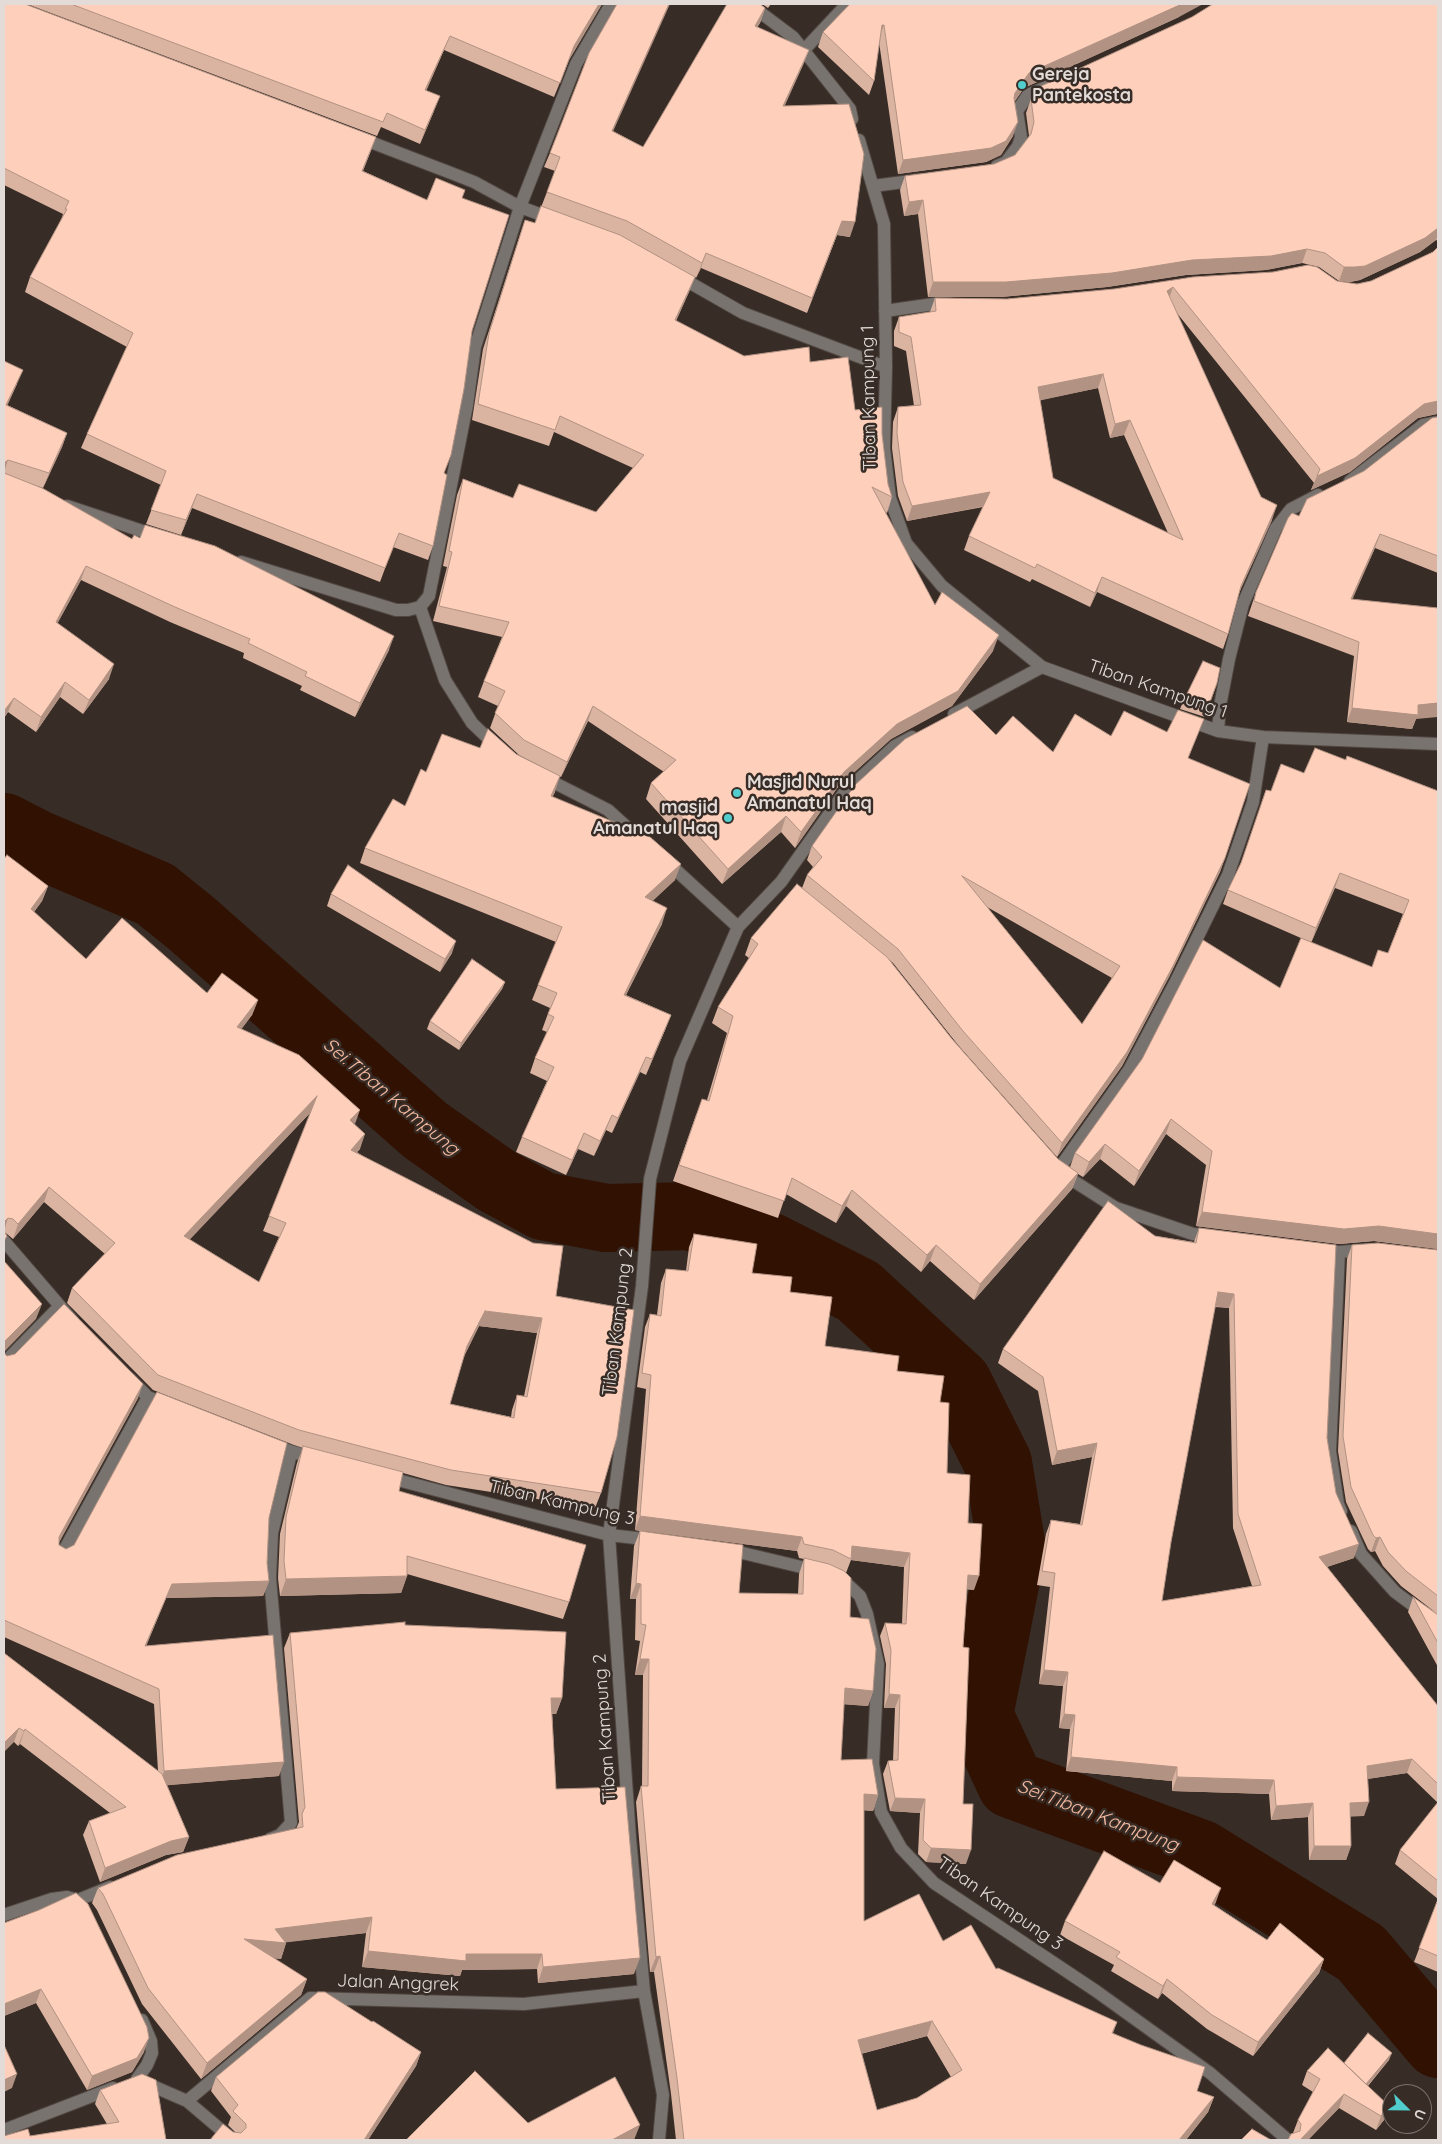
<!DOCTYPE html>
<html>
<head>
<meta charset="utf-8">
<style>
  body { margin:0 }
  #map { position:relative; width:1442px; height:2144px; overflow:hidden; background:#372c26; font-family:Quicksand,sans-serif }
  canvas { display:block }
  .frame { position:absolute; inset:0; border:5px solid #e2dbd7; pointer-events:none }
  .north { position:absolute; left:1382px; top:2084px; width:50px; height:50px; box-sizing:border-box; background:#372c26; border:1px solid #7b726d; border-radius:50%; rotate:113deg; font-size:14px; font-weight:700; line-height:20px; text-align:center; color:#e2dbd7 }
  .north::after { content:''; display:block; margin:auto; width:18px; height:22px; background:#52cdce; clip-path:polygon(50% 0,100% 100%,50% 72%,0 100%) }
</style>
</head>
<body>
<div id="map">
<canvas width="1442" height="2144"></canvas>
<div class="frame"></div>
<div class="north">U</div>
</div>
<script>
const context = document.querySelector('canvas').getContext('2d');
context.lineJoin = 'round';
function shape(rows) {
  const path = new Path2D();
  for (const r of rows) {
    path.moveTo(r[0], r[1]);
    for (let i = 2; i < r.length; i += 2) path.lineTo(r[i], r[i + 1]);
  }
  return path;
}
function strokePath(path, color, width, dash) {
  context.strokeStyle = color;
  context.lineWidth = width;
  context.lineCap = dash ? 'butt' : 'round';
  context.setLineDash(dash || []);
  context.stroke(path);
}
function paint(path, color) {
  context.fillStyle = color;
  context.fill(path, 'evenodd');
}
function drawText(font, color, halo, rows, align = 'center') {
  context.font = font + ' Quicksand,sans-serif';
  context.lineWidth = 5;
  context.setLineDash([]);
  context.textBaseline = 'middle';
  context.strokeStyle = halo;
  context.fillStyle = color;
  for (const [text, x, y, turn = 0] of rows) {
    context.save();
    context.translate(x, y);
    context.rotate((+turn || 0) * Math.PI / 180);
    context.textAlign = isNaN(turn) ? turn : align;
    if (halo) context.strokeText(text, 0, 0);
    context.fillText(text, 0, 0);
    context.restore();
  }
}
strokePath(shape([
  [4,827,35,843,155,894,191,923,425,1130,497,1181,543,1206,606,1218,690,1216,771,1247,858,1291,958,1383,998,1463,1012,1549,979,1715,1011,1784,1201,1854,1361,1953,1438,2044]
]), '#311102', 68);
const minor = shape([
  [749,4,793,37,850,109,852,119],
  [804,50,847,4],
  [360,138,451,173,474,182,520,207,553,219],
  [859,140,884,224,886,367,884,448,890,498,906,543,942,586,1042,667,1218,731,1263,737,1438,744],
  [997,166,1006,162,1018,146,1021,137,1017,111,1028,95,1050,85],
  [873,186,919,180],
  [678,276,743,313,886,367],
  [885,311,934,304,950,304],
  [1350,481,1423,425,1438,422],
  [67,506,157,536],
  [241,562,396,610,408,610,420,607,429,596,467,405,475,347,520,207,576,64,611,4],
  [420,607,445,680,472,723,497,747],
  [954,714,1042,667],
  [1218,731,1220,706,1229,659,1243,604,1276,528,1291,509,1318,495],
  [543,777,608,810,641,840],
  [666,861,738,927],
  [1058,1170,1129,1070,1176,981,1228,875,1253,802,1263,737],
  [1061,1173,1116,1208,1193,1234,1211,1236],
  [4,1241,72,1320],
  [1318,1250,1339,1252,1365,1250],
  [1339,1252,1330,1451,1338,1504,1341,1511],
  [4,1363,59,1307],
  [130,1379,148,1397,169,1405],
  [271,1445,316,1459],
  [386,1477,609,1535,654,1540],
  [1351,1531,1361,1554,1395,1592,1438,1624],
  [726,1549,818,1571],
  [61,1556,148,1397],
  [837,1577,843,1580,860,1596,867,1614,878,1664,873,1764,881,1812,901,1848,934,1883,1096,1991,1210,2073,1288,2140],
  [270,1839,280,1835,291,1823,270,1578,272,1533,291,1453],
  [78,1900,110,1887],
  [4,1915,52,1899,67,1897,78,1900,81,1903],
  [137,2079,147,2065,152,2053,151,2041,142,2020],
  [141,2081,187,2101,233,2140],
  [187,2101,310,1998,524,2004,644,1991],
  [4,2130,113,2088],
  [659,2140,663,2095,644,1991,630,1838,609,1535,642,1286,650,1179,680,1061,738,927,781,882,844,793,895,746,912,737]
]);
strokePath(minor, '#524842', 14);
strokePath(minor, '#797370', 12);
paint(shape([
  [4,4,376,137,363,171,427,200,462,198,472,331,444,474,433,546,428,560,393,547,380,582,192,508,181,535,146,524,161,485,81,448,87,434,127,347,25,292,30,277,61,220,63,214,4,185],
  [27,4,602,4,569,60,554,97,444,50,426,91,434,111,420,144,381,127,377,136],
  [762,4,771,4,768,8],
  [850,4,1179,17,1024,88,1015,101,1013,136,1001,155,986,162,898,174,879,42,874,81,869,95,818,47,823,32],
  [1438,4,1438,241,1436,240,1420,252,1360,280,1350,282,1339,281,1319,267,1302,263,1266,270,1186,275,1107,287,1001,297,928,297,918,214,904,216,900,190,905,176,994,164,1015,155,1029,136,1026,113,1031,99,1192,17],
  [765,8,760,23,757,27,809,50,803,65,784,106,850,237,837,235,807,313,701,268,696,278,695,277,689,292,676,321,744,356,810,362,855,410,882,434,888,484,892,497,887,513,885,512,935,605,993,651,952,706,891,739,838,787,795,848,781,832,722,884,646,799,651,783,664,772,588,721,561,777,519,755,490,728,498,706,478,697,484,681,502,637,433,621,447,567,443,566,457,495,463,479,513,498,596,512,633,468,554,432,549,446,472,420,483,349,520,235,525,220,535,223,555,171,544,167,550,153,613,131,643,147],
  [1438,247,1438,414,1437,414,1418,418,1350,472,1311,490,1314,483,1176,312,1261,497,1272,520,1239,593,1228,634,1223,649,1097,592,1090,607,1032,579,1030,582,964,550,969,536,983,507,907,521,898,496,892,448,893,422,898,407,914,406,906,351,894,346,894,331,899,317,930,312,935,298,1007,299,1114,289,1337,281,1357,284,1371,281,1433,252],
  [1098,388,1110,438,1124,435,1168,533,1053,478,1040,400],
  [4,361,17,384,7,405,67,433,62,447,43,488,23,481,132,539,389,650,355,717,300,690,302,686,243,658,244,653,170,622,81,580,57,624,109,679,83,714,60,697,36,732,8,712,4,718],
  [1438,417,1438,573,1375,548,1352,599,1416,719,1412,729,1347,722,1354,656,1248,616,1256,592,1299,516,1364,471],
  [1217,683,1205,717,1180,709,1183,702],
  [996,735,1053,752,1111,736,1189,759,1225,858,1220,872,1169,977,1122,1066,1057,1157,958,1045,893,963,888,959,952,1039,1058,1159,1070,1167,1075,1153,1280,988,1310,942,1223,904,1228,890,1240,865,1271,791,1304,773,1345,760,1347,756,1438,791,1438,1249,1374,1241,1339,1244,1196,1226,1206,1165,1166,1134,1134,1186,1100,1159,1083,1177,1078,1174,1072,1189,974,1300,930,1261,921,1272,846,1206,836,1223,786,1194,778,1218,673,1181,696,1115,707,1100,727,1033,712,1023,718,1007,749,958,745,955,751,938,802,888,807,875,813,867,807,860,812,846],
  [1335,888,1403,914,1388,953,1372,967,1311,943],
  [987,907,1112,978,1082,1024],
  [426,772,555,792,552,797,675,880,652,901,662,924,626,995,671,1015,665,1030,646,1075,640,1072,612,1133,606,1130,594,1156,578,1149,566,1175,516,1152,522,1137,547,1081,530,1073,535,1058,547,1032,542,1030,550,1008,532,1000,538,985,556,942,360,863,365,848,405,806],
  [4,859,48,886,42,901,34,912,86,959,207,993,258,1000,252,1015,241,1029,354,1125,360,1149,357,1152,556,1296,601,1493,595,1508,446,1485,403,1473,399,1491,569,1602,563,1619,407,1574,407,1576,401,1593,280,1596,278,1578,280,1534,297,1463,303,1448,294,1445,153,1390,67,1303,72,1288,105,1254,44,1202,13,1239,7,1234,5,1233,4,1246],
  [311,1112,263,1231,279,1237,259,1282,189,1239],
  [479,1326,537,1333,524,1396,517,1395,512,1410,511,1417,450,1404,464,1356],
  [331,894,452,953,440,972,327,906],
  [505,982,502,989,459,1050,427,1029,430,1021],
  [1199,1228,1327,1438,1336,1493,1354,1558,1327,1567,1438,1706,1438,1972,1414,1962,1438,1899,1395,1864,1400,1850,1438,1803,1407,1773,1367,1779,1364,1816,1350,1816,1351,1846,1346,1860,1309,1860,1308,1817,1271,1820,1269,1794,1172,1791,1172,1781,1066,1771,1070,1729,1059,1728,1063,1686,1039,1684,1050,1587,1037,1585,1046,1534,1051,1520,1080,1524,1092,1457,1052,1465,1038,1391,998,1363,1003,1349,1155,1236,1194,1242],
  [1215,1307,1229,1308,1233,1528,1252,1586,1162,1601,1171,1542],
  [694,1234,752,1273,790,1292,825,1346,897,1371,940,1402,947,1473,968,1523,974,1590,967,1589,963,1647,963,1804,966,1864,926,1862,918,1854,920,1813,890,1811,883,1774,888,1761,893,1761,895,1708,884,1708,886,1664,880,1636,885,1623,902,1624,904,1567,851,1560,846,1573,845,1572,850,1617,873,1691,868,1706,844,1704,841,1760,878,1795,873,1811,864,1810,864,1921,943,1941,996,1969,1117,2022,1113,2033,1197,2091,1214,2097,1208,2112,1186,2140,676,2140,671,2094,654,1972,650,1972,636,1802,641,1786,642,1786,643,1675,635,1675,640,1641,635,1640,636,1599,630,1599,634,1546,640,1531,635,1530,646,1389,637,1387,645,1327,650,1314,657,1315,661,1283,666,1269,686,1271,689,1247],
  [645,1531,797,1551,799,1558,804,1559,799,1574,798,1594,739,1593],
  [927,2036,951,2077,917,2098,877,2110,861,2054],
  [1352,1245,1438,1250,1438,1667,1408,1612,1413,1597,1435,1612,1401,1586,1383,1566,1375,1551,1371,1552,1368,1549,1346,1502,1338,1451,1347,1259],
  [4,1353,7,1356,138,1398,59,1542,59,1545,66,1549,269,1518,267,1563,269,1581,263,1596,166,1598,146,1646,279,1776,167,1785,189,1837,183,1852,166,1855,100,1882,83,1835,89,1821,110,1813,20,1744,18,1746,14,1742,4,1653,158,1771,154,1704,4,1637],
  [405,1625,562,1698,556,1714,552,1714,556,1789,634,1974,538,1983,537,1969,462,1970,460,1976,362,1967,366,1933,285,1942,286,1943,281,1959,274,1958,307,1979,301,1995,201,2079,142,2004,97,1910,92,1903,98,1888,296,1829,299,1822,284,1648,290,1633],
  [1160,1883,1216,1902,1214,1905,1267,1940,1324,1959,1319,1973,1253,2056,1207,2029,1162,1993,1158,1999,1111,1971,1114,1965,1060,1935,1065,1921],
  [4,1923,144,2052,132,2072,87,2090,36,2003,4,2016],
  [372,2022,421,2052,416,2066,368,2140,210,2140,233,2132,236,2133,228,2125,231,2117,211,2091,216,2077],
  [1389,2060,1368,2086,1389,2106,1384,2120,1376,2130,1339,2108,1308,2140,1293,2133,1298,2120,1313,2092,1302,2085,1307,2071,1344,2063],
  [100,2090,166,2140,30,2136,107,2124,95,2104]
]), '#dab3a1');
paint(shape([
  [599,4,602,4,569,60,554,97,574,46],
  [669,4,670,4,607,145,612,131],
  [1182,4,1203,4,1179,17,1024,88,1010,107,1015,93,1029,73],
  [765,8,760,23,750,41,755,26],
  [882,25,884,25,879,39],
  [450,36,444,50,420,105,425,90],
  [809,50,803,65,778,121,783,106],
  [440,96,434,111,420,144,425,130],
  [1018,122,1013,136,1001,155,986,162,898,174,903,160],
  [376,137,371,151,357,185,362,171],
  [923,200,918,214,904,216,909,202],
  [842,221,855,222,850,237,837,235,807,313],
  [1438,228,1438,235,1436,240,1420,252,1360,280,1350,282,1339,281,1344,267],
  [1307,249,1302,263,1266,270,1186,275,1107,287,1001,297,928,297,933,282,1192,260],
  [706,253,701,268,696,278],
  [695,277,689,292,669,336,675,320],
  [1173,287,1168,301,1167,291],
  [23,370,17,384,4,413,6,405],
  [1103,374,1098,388,1033,402,1038,387],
  [1438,401,1438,410,1437,414,1418,418,1350,472,1311,490,1317,476,1424,404],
  [1130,420,1124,435,1110,438,1115,424],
  [67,433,62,447,43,488,49,473],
  [8,460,4,472,4,463],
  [990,492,985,506,907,521,912,506],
  [197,494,192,508,181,535,186,520],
  [1277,505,1272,520,1235,601,1241,586],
  [1380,534,1375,548,1346,614,1351,599],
  [86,566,81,580,50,637,56,622],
  [1102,577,1097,592,1090,607,1095,593],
  [999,635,993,651,952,706,891,739,838,787,795,848,801,832,844,772,897,724],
  [394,636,389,650,355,717,360,703],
  [114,664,109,679,83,714,89,700],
  [65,682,60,697,36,732,41,717],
  [14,698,8,712,4,718,4,711],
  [1438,703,1438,717,1416,719,1412,729,1347,722,1352,708],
  [593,706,588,721,561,777,567,762],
  [560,776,555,792,545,812,551,796],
  [786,816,781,832,722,884,728,869],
  [1225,858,1220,872,1169,977,1122,1066,1057,1157,1062,1143],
  [681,864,675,880,640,913,645,897],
  [1340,873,1335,888,1311,943,1316,928],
  [48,886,42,901,26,923,31,909],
  [667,908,662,924,618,1010,624,995],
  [456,941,452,953,440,972,445,959],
  [505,982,502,989,459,1050,461,1043],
  [258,1000,252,1015,232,1042,237,1027],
  [671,1015,665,1030,646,1075,652,1059],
  [646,1057,640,1072,612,1133,618,1118],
  [317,1096,312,1111,179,1251,184,1236],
  [360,1110,355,1124,350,1120],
  [612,1115,606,1130,594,1156,600,1141],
  [1171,1119,1166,1134,1134,1186,1139,1171],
  [584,1133,578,1149,566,1175,572,1160],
  [365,1134,360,1149,346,1164,351,1150],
  [1105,1144,1100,1159,1083,1177,1089,1162],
  [1078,1173,1072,1189,974,1300,980,1284],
  [49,1187,44,1202,13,1239,18,1224],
  [852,1190,846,1206,836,1223,842,1206],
  [1202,1212,1379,1226,1438,1234,1438,1249,1374,1241,1339,1244,1196,1226],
  [8,1218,4,1231,4,1222],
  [936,1245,930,1261,921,1272,927,1255],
  [1218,1292,1234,1294,1229,1308,1213,1306],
  [42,1304,36,1319,4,1352,4,1342],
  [485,1311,542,1318,537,1333,479,1326,462,1361,467,1346],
  [143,1384,138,1398,54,1552,59,1537],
  [1097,1443,1092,1457,1052,1465,1057,1451],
  [640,1516,802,1537,797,1551,635,1530],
  [1380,1537,1375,1551,1371,1552,1376,1538],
  [1359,1544,1354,1558,1314,1571,1319,1557],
  [852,1546,910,1553,904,1567,851,1560],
  [968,1575,979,1576,974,1590,962,1589],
  [407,1576,401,1593,280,1596,286,1579],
  [269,1581,263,1596,166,1598,140,1661,145,1646,172,1584],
  [636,1583,641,1584,636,1599,630,1599],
  [640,1659,649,1659,643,1675,635,1675],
  [1044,1670,1068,1672,1063,1686,1039,1684],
  [845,1688,873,1691,868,1706,839,1704],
  [889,1694,900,1695,895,1708,884,1708],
  [551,1698,562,1698,556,1714,545,1713],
  [1064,1714,1075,1715,1070,1729,1059,1728],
  [19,1728,14,1742,4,1752,4,1743],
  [25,1729,20,1744,18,1746,24,1731],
  [1071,1757,1177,1767,1172,1781,1066,1771],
  [1412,1759,1407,1773,1361,1780,1367,1766],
  [284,1762,279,1776,159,1786,164,1771],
  [1177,1777,1274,1780,1269,1794,1172,1791],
  [864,1794,878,1795,873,1811,858,1810],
  [895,1798,925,1799,920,1813,890,1811],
  [1369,1802,1364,1816,1344,1817,1350,1803],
  [1313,1803,1308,1817,1271,1820,1276,1806],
  [189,1837,183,1852,166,1855,100,1882,105,1868,171,1841],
  [1314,1846,1351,1846,1346,1860,1309,1860],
  [931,1848,971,1850,966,1864,926,1862],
  [1221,1888,1216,1902,1207,1918,1212,1904],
  [372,1917,366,1933,281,1943,286,1943,281,1959,238,1955,244,1939,275,1929],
  [368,1951,466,1954,542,1954,537,1969,462,1970,460,1976,362,1967],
  [660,1956,654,1972,650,1972,656,1957],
  [640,1958,634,1974,538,1983,543,1967],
  [1324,1959,1319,1973,1253,2056,1258,2042],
  [307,1979,301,1995,201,2079,207,2063],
  [1167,1979,1162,1993,1158,1999,1163,1986],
  [41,1989,36,2003,4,2016,4,2004],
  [932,2021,927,2036,852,2056,858,2040],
  [149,2038,144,2052,132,2072,87,2090,92,2076],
  [421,2052,416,2066,368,2140,364,2140],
  [1392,2053,1389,2060,1361,2093,1364,2086],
  [17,2074,12,2088,4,2092,4,2080],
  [1344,2094,1339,2108,1308,2140,1300,2140],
  [1214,2097,1208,2112,1186,2140,1179,2140],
  [1389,2106,1384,2120,1376,2130,1381,2116],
  [640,2125,634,2140,612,2140]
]), '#b29283');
const building = shape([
  [4,4,25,4,376,137,362,171,427,200,436,178,465,190,462,198,509,215,472,331,464,389,451,455,444,473,447,475,433,546,399,533,385,568,197,494,186,520,151,510,166,471,87,434,133,333,30,277,67,209,65,209,69,201,4,168,4,4],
  [71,4,599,4,574,46,560,83,450,36,425,90,440,96,425,130,387,113,383,122,71,4],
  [617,4,669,4,612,131,643,147,727,4,760,4,765,8,755,26,809,50,783,106,849,104,864,154,855,222,842,221,812,298,706,253,702,263,627,221,547,192,560,157,550,153,589,53,617,4],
  [850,4,1182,4,1029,73,1015,93,1014,98,1018,122,1006,141,991,148,903,160,884,25,882,25,874,81,823,32,850,4],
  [1213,4,1438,4,1438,228,1425,238,1365,266,1355,267,1344,267,1325,253,1307,249,1271,256,1192,260,1112,273,1006,282,933,282,923,200,909,202,905,176,994,164,1015,155,1031,134,1034,122,1031,99,1039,87,1192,17,1213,4],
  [541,206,620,235,695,277,675,320,744,356,809,347,810,362,848,357,855,410,882,407,882,434,888,484,892,497,872,487,935,605,942,592,999,635,958,691,897,724,844,772,801,832,786,816,728,869,651,783,676,760,593,706,567,762,524,740,495,713,505,691,484,681,509,622,439,606,452,552,449,551,463,479,513,498,519,484,596,512,644,455,560,416,555,430,478,404,489,333,525,220,535,223,541,206],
  [1438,247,1438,401,1424,404,1355,458,1317,476,1320,469,1173,287,1167,291,1261,497,1277,505,1241,586,1228,634,1102,577,1095,593,1037,564,1035,568,969,536,990,492,912,506,903,482,897,433,898,407,921,405,911,337,899,332,899,317,936,311,935,298,1007,299,1114,289,1193,277,1273,272,1308,265,1317,267,1337,281,1357,284,1371,281,1433,252,1438,247],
  [1103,374,1115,424,1130,420,1183,540,1053,478,1038,387,1103,374],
  [4,361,23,370,6,405,67,433,49,473,8,460,4,463,4,361],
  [1438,417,1438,556,1380,534,1351,599,1438,608,1438,703,1418,705,1418,715,1352,708,1359,642,1254,601,1256,592,1288,518,1292,513,1299,516,1307,499,1364,471,1432,418,1438,417],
  [4,473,42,488,132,539,134,535,140,538,145,525,215,546,394,636,360,703,305,676,307,672,248,643,250,639,175,607,86,566,56,622,114,664,89,700,65,682,41,717,14,698,4,711,4,473],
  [1203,661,1220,668,1217,683,1207,710,1183,702,1203,661],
  [967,706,996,735,1013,716,1053,752,1075,714,1111,736,1124,711,1167,732,1178,710,1204,719,1188,758,1250,784,1225,858,1174,964,1127,1052,1062,1143,963,1031,898,949,807,875,822,857,812,846,855,785,905,739,967,706],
  [962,876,1120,966,1082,1024,962,876],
  [488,729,516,754,560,776,551,796,650,837,681,864,645,897,667,908,624,995,671,1015,652,1059,646,1057,618,1118,612,1115,600,1141,584,1133,572,1160,522,1137,554,1067,535,1058,554,1017,548,1014,557,993,538,985,562,927,365,848,393,799,405,806,421,769,426,772,442,734,480,748,488,729],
  [1315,748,1346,760,1347,756,1438,791,1438,1234,1379,1226,1344,1229,1202,1212,1212,1151,1171,1119,1139,1171,1105,1144,1089,1162,1075,1153,1142,1059,1203,940,1280,988,1301,938,1372,967,1378,950,1388,953,1409,900,1340,873,1316,928,1228,890,1241,863,1266,790,1271,791,1281,764,1304,773,1315,748],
  [7,855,48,886,31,909,86,959,122,918,207,993,222,973,258,1000,237,1027,299,1055,360,1110,350,1120,365,1134,351,1150,533,1243,563,1246,556,1296,634,1310,617,1437,601,1493,451,1470,299,1430,158,1375,72,1288,115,1243,49,1187,18,1224,13,1219,8,1218,4,1222,4,859,7,855],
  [317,1096,269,1216,286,1223,259,1282,184,1236,317,1096],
  [485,1311,542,1318,527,1397,517,1395,514,1418,450,1404,467,1346,485,1311],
  [348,865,456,941,445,959,331,894,348,865],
  [797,884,887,957,952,1039,1058,1159,1078,1173,980,1284,936,1245,927,1255,852,1190,842,1206,792,1178,784,1201,679,1165,702,1099,709,1101,733,1016,718,1007,758,944,751,938,797,884],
  [472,959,505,982,461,1043,430,1021,472,959],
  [1108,1201,1155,1236,1196,1243,1199,1228,1336,1245,1327,1438,1336,1493,1359,1544,1319,1557,1438,1706,1438,1784,1412,1759,1367,1766,1369,1802,1350,1803,1351,1846,1314,1846,1313,1803,1276,1806,1274,1780,1177,1777,1177,1767,1071,1757,1075,1715,1064,1714,1068,1672,1044,1670,1055,1573,1042,1571,1051,1520,1082,1525,1097,1443,1057,1451,1043,1377,1003,1349,1108,1201],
  [1218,1292,1234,1294,1238,1514,1261,1585,1162,1601,1171,1542,1218,1292],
  [4,1231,7,1236,4,1241,4,1231],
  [694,1234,757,1244,752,1273,792,1277,790,1292,832,1297,825,1346,899,1356,897,1371,944,1376,940,1402,949,1403,947,1473,970,1475,968,1523,982,1524,979,1576,968,1575,963,1647,969,1648,963,1804,973,1804,971,1850,931,1848,923,1840,925,1799,895,1798,888,1761,898,1760,900,1695,889,1694,891,1650,885,1623,906,1624,910,1553,852,1546,851,1559,833,1550,804,1544,802,1537,640,1516,651,1375,642,1373,650,1314,661,1316,666,1269,688,1271,694,1234],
  [1378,1243,1438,1250,1438,1596,1406,1571,1388,1552,1380,1537,1376,1538,1373,1535,1351,1487,1343,1436,1352,1245,1378,1243],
  [4,1261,42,1304,4,1342,4,1261],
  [64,1304,143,1384,59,1537,59,1545,66,1549,74,1545,157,1392,287,1443,269,1518,267,1563,269,1581,172,1584,145,1646,273,1635,284,1762,164,1771,159,1689,4,1620,4,1353,7,1356,15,1354,64,1304],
  [303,1446,403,1472,399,1491,586,1545,569,1602,407,1556,407,1576,286,1579,284,1561,286,1517,303,1446],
  [640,1531,743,1545,739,1593,803,1594,804,1558,829,1564,844,1571,851,1578,850,1617,869,1619,876,1649,873,1691,845,1688,841,1760,872,1759,878,1795,864,1794,864,1921,919,1894,943,1941,971,1925,996,1969,998,1968,1117,2022,1112,2033,1141,2045,1205,2067,1197,2091,1214,2097,1179,2140,684,2140,677,2078,660,1956,656,1957,641,1786,648,1786,649,1659,640,1659,646,1625,641,1624,641,1584,636,1583,640,1531],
  [932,2021,962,2070,917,2098,877,2110,858,2040,932,2021],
  [1413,1597,1438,1615,1438,1643,1413,1597],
  [405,1622,405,1625,566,1632,562,1698,551,1698,556,1789,625,1787,640,1958,543,1967,542,1954,466,1954,466,1961,368,1951,372,1917,275,1929,286,1943,244,1939,307,1979,207,2063,148,1988,103,1894,98,1888,177,1855,303,1827,302,1814,305,1807,290,1633,405,1622],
  [4,1653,162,1774,189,1837,171,1841,105,1868,89,1821,126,1807,25,1729,24,1731,19,1728,4,1743,4,1653],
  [1438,1802,1438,1881,1400,1850,1438,1802],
  [1104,1851,1160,1883,1174,1860,1221,1888,1212,1904,1267,1940,1280,1923,1324,1959,1258,2042,1212,2015,1167,1979,1163,1986,1116,1957,1120,1952,1065,1921,1104,1851],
  [76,1893,88,1904,147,2027,149,2038,137,2058,92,2076,41,1989,4,2004,4,1923,39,1910,76,1893],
  [1438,1899,1438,1956,1419,1948,1438,1899],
  [318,1992,325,1992,372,2022,373,2021,421,2052,364,2140,210,2140,223,2124,233,2132,241,2133,246,2128,246,2124,233,2111,238,2105,216,2077,318,1992],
  [1368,2033,1392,2053,1366,2084,1344,2063,1368,2033],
  [4,2045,17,2074,4,2080,4,2045],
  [1328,2048,1389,2106,1381,2116,1344,2094,1300,2140,1288,2140,1291,2134,1300,2131,1301,2124,1298,2120,1320,2079,1307,2071,1328,2048],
  [475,2071,528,2123,615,2077,640,2125,612,2140,406,2140,475,2071],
  [142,2074,156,2080,166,2140,4,2140,4,2136,28,2129,30,2136,119,2122,100,2090,142,2074],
  [1252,2129,1271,2140,1272,2140,1241,2140,1252,2129]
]);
paint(building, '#fed0bb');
strokePath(building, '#b29283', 1);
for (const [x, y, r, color] of [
  [1022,85,5,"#52cdce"],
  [737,793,5,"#52cdce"],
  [728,818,5,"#52cdce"]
]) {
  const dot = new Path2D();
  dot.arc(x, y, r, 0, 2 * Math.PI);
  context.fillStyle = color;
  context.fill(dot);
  strokePath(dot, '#372c26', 2);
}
drawText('bold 18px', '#e2dbd7', '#372c26', [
  ["Gereja",1032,75],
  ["Pantekosta",1032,96],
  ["Masjid Nurul",747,783],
  ["Amanatul Haq",747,804],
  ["masjid",718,808,"right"],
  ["Amanatul Haq",718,829,"right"]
], 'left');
drawText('18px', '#e2dbd7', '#372c26', [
  ["Tiban Kampung 1",869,398,-91],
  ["Tiban Kampung 1",1158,689,19],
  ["Tiban Kampung 2",618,1322,-83],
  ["Tiban Kampung 3",562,1503,13],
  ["Tiban Kampung 2",605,1728,-94],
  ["Tiban Kampung 3",1000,1904,35],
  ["Jalan Anggrek",398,1983,2]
]);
drawText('italic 19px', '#f5ba9f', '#372c26', [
  ["Sei.Tiban Kampung",391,1097,40],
  ["Sei.Tiban Kampung",1098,1816,21]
]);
</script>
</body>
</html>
